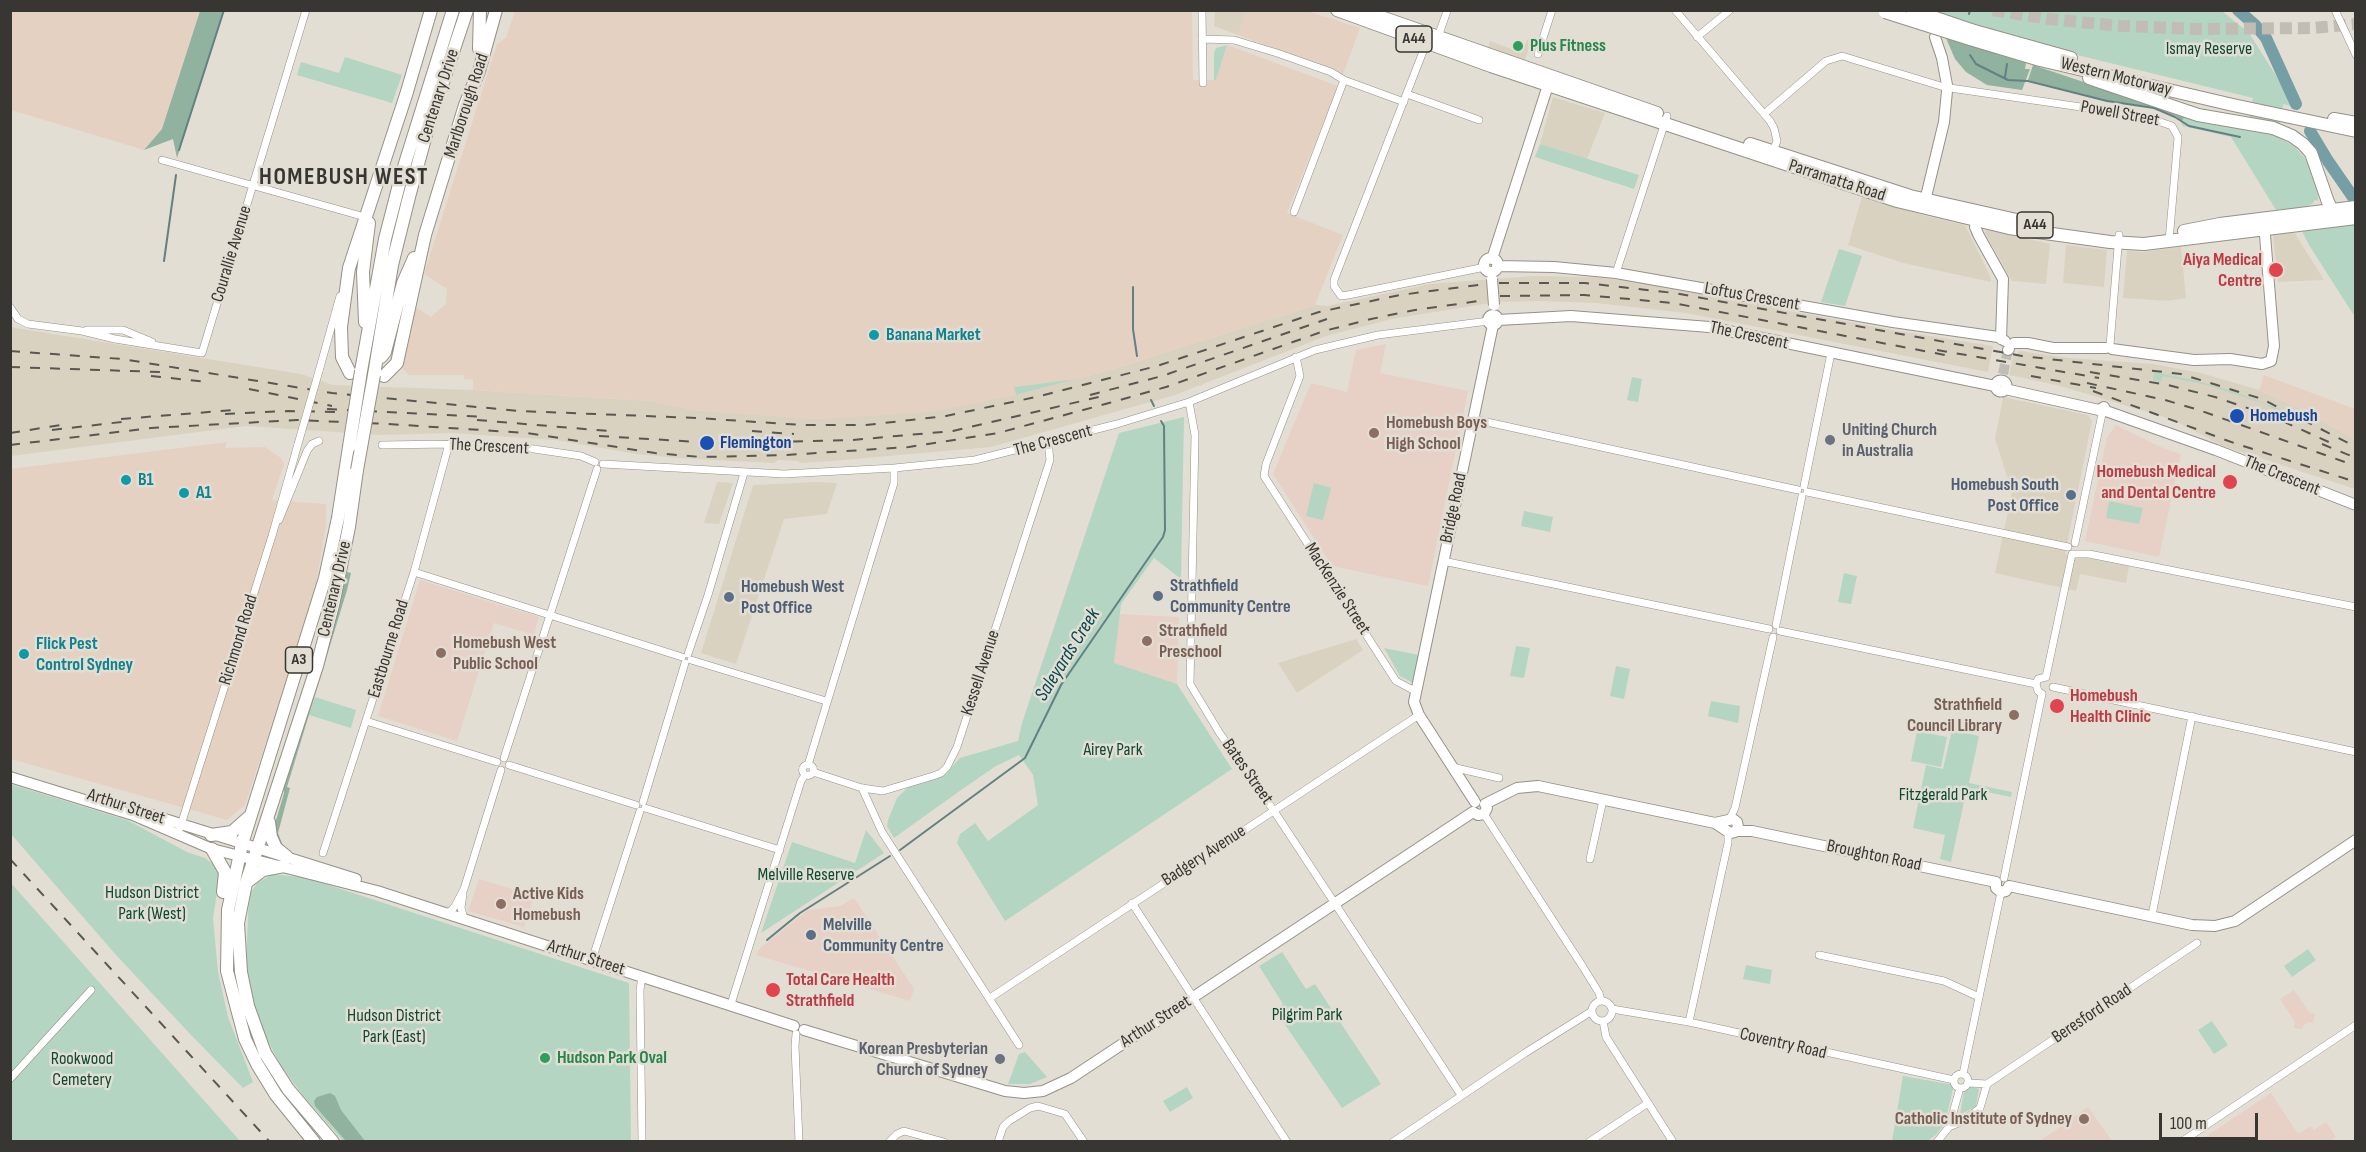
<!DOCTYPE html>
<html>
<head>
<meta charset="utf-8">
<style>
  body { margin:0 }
  #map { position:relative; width:2366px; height:1152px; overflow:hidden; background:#e3ded4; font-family:"Sofia Sans Condensed",sans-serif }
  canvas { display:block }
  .frame { position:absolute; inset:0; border:12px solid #383632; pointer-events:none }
  .scale { position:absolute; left:2159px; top:1113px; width:99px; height:27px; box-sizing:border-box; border:3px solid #383632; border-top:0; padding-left:8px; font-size:18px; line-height:21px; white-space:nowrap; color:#383632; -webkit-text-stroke:4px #e3ded4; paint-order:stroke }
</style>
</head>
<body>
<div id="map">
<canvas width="2366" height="1152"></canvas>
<div class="frame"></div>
<div class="scale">100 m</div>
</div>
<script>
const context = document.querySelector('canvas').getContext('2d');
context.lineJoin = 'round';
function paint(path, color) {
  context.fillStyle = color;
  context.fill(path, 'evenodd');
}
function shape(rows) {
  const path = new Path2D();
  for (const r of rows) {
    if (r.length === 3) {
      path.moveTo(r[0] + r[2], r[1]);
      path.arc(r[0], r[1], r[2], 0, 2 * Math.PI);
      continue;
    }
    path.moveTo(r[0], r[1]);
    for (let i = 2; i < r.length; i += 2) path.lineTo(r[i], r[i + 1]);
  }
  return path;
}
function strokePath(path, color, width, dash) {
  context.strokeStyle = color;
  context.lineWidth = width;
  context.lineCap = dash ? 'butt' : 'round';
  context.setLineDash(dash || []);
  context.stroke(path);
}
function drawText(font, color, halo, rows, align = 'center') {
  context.font = font + ' "Sofia Sans Condensed",sans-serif';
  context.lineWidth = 5;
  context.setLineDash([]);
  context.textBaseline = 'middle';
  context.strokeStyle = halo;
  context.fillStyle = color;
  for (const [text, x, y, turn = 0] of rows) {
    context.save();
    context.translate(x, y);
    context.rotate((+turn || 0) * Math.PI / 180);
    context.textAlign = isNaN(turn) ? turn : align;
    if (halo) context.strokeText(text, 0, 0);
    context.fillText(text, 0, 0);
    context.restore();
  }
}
paint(shape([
  [1215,11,1246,11,1238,35,1214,26],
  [1528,38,1532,39,1525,60,1488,48,1490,41,1522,53],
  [1553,97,1605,113,1587,159,1540,144],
  [1862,197,1926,216,1965,225,1990,276,1991,282,1903,263,1848,245],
  [1986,229,2050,244,2046,284,2012,281,1985,233],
  [2294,232,2324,280,2278,282,2273,235],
  [2066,245,2107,250,2104,287,2063,283],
  [2181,247,2186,298,2167,301,2123,298,2127,251,2143,252],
  [1532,276,1591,277,1630,281,1892,330,1993,346,1988,372,1686,313,1596,303,1539,301,1497,302,1392,319,1326,336,1175,395,991,447,832,461,800,463,798,461,778,460,774,463,753,462,676,458,636,454,556,440,510,437,452,433,380,435,246,426,11,456,10,327,301,374,333,385,473,390,651,401,694,410,819,419,1016,395,1113,369,1315,305,1327,306,1430,284],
  [2020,351,2069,358,2153,364,2201,373,2259,390,2299,408,2355,439,2355,489,2223,446,2179,423,2161,416,2056,385,2009,375,2013,357],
  [2003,397,2088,415,2092,421,2065,554,2129,566,2126,583,2080,574,2076,591,1995,573,2012,492,1995,439],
  [717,482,733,483,719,524,704,523],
  [816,482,837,483,827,514,784,519,736,664,701,653,753,485],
  [1356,639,1363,650,1297,693,1278,663]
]), '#dad2c0');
paint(shape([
  [10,11,200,11,162,129,144,150,11,110],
  [515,11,1192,11,1193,80,1216,80,1227,45,1338,86,1287,213,1343,235,1315,305,1113,369,1076,379,1015,387,1016,395,930,412,819,419,744,414,694,410,651,401,473,390,473,379,464,379,464,375,409,375,401,367,414,306,431,317,446,304,447,289,424,274,497,44,506,38],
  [1246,11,1307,11,1360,28,1343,75,1238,35],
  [2264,375,2355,409,2355,439,2299,408,2259,390],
  [227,442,225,448,265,447,281,458,284,464,272,500,326,504,326,525,314,597,245,805,227,820,11,759,10,469]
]), '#e5d1c2');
paint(shape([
  [1386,344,1380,373,1468,391,1428,586,1332,566,1273,474,1311,383,1347,392,1356,350],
  [2116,425,2165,449,2181,454,2159,557,2085,541,2107,437],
  [420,580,539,617,534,635,494,623,457,741,378,716],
  [1119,614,1179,617,1177,684,1114,664],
  [479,879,534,896,524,927,468,911],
  [854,898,914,989,910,1001,756,955,760,948,808,910,840,906],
  [2294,990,2310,1013,2315,1014,2313,1023,2309,1022,2303,1026,2302,1029,2294,1028,2295,1022,2280,999],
  [2271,1093,2298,1134,2311,1126,2314,1130,2326,1122,2336,1137,2330,1142,2199,1141],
  [2088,1107,2112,1141,2039,1141,2056,1130]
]), '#e7d0c5');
paint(shape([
  [1933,11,2222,11,2249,33,2296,107,2283,104,2278,137,2295,147,2309,163,2318,194,2318,201,2315,200,2312,204,2305,207,2276,210,2231,137,2183,126,2181,123,2185,116,2247,129,2253,98,2061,51],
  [1227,45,1216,80,1214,80,1214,53,1216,48],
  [345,57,402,75,392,103,297,75,301,62,339,73],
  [1540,144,1639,175,1634,189,1535,157],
  [2354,224,2356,231,2355,317,2309,245,2302,231],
  [1839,249,1862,256,1845,306,1821,302],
  [2154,372,2194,380,2236,392,2281,410,2312,426,2262,403,2207,385,2163,376,2161,382,2153,380],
  [1632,377,1642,379,1638,402,1627,400],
  [1076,379,1016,395,1014,387],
  [1184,417,1181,579,1154,558,1121,604,1114,663,1177,684,1232,769,1005,921,957,843,960,834,975,823,988,841,1038,805,1033,775,1019,755,996,766,961,790,894,838,887,826,888,820,897,798,907,788,945,774,960,758,1018,741,1022,723,1119,433],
  [1314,483,1331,488,1323,520,1306,516],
  [2109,501,2143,508,2139,524,2106,518],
  [1524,511,1553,517,1550,532,1521,526],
  [1844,573,1857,576,1851,604,1838,602],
  [1516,646,1530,648,1524,678,1510,676],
  [1384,648,1419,655,1413,683,1400,676],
  [1616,666,1630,669,1624,699,1610,696],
  [315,697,356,710,351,728,309,715],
  [1711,701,1740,706,1738,723,1708,716],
  [1952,730,1979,736,1969,783,2012,792,2011,797,1967,788,1951,862,1940,859,1945,835,1913,828,1926,765,1943,769],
  [1917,731,1947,737,1941,767,1911,761],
  [10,784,127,820,187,852,205,858,217,867,219,880,213,918,218,972,228,1017,253,1082,243,1088,192,1036,116,955,11,834],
  [866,830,884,853,761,933,792,842,855,863],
  [273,874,307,878,629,983,631,1141,343,1141,304,1097,281,1066,261,1028,255,1010,246,963,249,895,257,883],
  [11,883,240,1141,11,1141],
  [2308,949,2316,960,2292,977,2284,966],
  [1282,952,1306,989,1315,984,1381,1084,1342,1108,1275,1010,1283,1004,1259,966],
  [1746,965,1772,970,1770,984,1743,979],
  [2212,1021,2228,1045,2214,1054,2198,1030],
  [1025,1052,1047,1077,1030,1084,1008,1084,1019,1054],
  [1903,1076,1954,1085,1945,1123,1936,1135,1927,1141,1892,1141],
  [1965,1085,1979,1089,1976,1106,1960,1115],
  [1187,1087,1193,1098,1170,1112,1163,1101]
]), '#b4d5c2');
paint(shape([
  [200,11,224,11,177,158,173,139,144,150,162,129],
  [1946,38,2026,63,2025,69,2030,69,2022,90,1987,85,1966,72,1955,59],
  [2033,65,2185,116,2182,121,2176,116,2155,108,2107,101,2028,80],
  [347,572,351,573,347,590,287,787,290,788,278,833,283,846,277,840,275,824,284,793,283,786],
  [330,1093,335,1096,341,1110,365,1141,346,1141,315,1106,314,1101,317,1097]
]), '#90b29f');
strokePath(shape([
  [1969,14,1970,10],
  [1970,55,1976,64,2008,80,2028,81,2107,101,2154,108,2175,117,2189,126,2240,137],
  [2005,77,2007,64],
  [179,150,224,10],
  [164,261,176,175],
  [1133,287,1133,329,1137,356],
  [1151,400,1154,406],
  [900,850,1025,758,1061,685,1163,537,1165,530,1164,426,1161,421],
  [767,940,800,913,890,856]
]), '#638082', 2);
strokePath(shape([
  [2238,10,2256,26,2266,38,2296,104],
  [2310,131,2328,161,2355,200]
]), '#759fa5', 12);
strokePath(shape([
  [2003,374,2008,350]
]), '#c1bcb4', 10, [10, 5]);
strokePath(shape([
  [1993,10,2049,19,2121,26,2198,29,2313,28,2356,24]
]), '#c1bcb4', 12, [12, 6]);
const street = shape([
  [1202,10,1203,83],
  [1675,10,1770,121,1774,128,1777,141,1772,154],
  [2335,10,2356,55],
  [1447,11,1438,37,1424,49,1334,280,1334,286,1341,296,1348,295,1485,267],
  [1697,37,1730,10],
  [1202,39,1234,40,1277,53,1331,72,1344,80,1404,102],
  [1538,54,1552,10],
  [1950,88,2143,116,2172,126,2178,137,2169,241],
  [1407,94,1479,120],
  [1764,114,1826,61,1842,56,1944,87],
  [162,160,365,217],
  [1294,212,1344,80],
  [1616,273,1667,116],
  [10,307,18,319,28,324,82,331,115,339,202,353,306,10],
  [87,330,123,330,152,342],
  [2110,345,2119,235],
  [1296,357,1300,376,1266,464,1264,476,1396,681,1415,691],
  [319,371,340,296],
  [1189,402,1195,435,1190,684,1219,732,1274,811,1461,1095],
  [1473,419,1798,490],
  [382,445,449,444,534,449,581,456,595,462],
  [603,464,784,474,894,468,975,460,1117,424,1189,402,1315,350,1378,335,1489,321],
  [1804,486,1831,353],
  [1807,492,2068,547],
  [279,520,307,451,312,444,319,441],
  [2075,543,2102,414],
  [2072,554,2089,554,2356,607],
  [1443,561,1769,629],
  [414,572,682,657],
  [1776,625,1802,496],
  [1780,631,2036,684],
  [688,654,708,595,744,473],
  [691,660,826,701],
  [2046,677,2072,554],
  [2053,687,2356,752],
  [2042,694,2038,691,2036,684,2038,679,2046,677],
  [366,721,497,762],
  [504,758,597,469],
  [808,770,5.5],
  [509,765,636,805],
  [808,765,894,483,894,468],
  [1452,767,1499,778],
  [813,772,862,788,883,791,933,776,941,773,947,767,957,747,1050,460,1048,442],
  [862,788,882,832,1019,1045],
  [643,802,685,663],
  [645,808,780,850],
  [1484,814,1583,967,1599,993,1601,1000],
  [1729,820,1735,808,1773,637],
  [180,828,272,536,298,444],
  [323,853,414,572,449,444],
  [1590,859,1603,800],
  [2004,878,2042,694],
  [463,894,461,908,464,919],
  [1132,903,1287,1142],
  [445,913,451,911,455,906,464,889,501,770],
  [2152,915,2192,716],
  [1819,955,1944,981,1979,997],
  [592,960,640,811],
  [990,998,1419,715],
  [1602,1011,10],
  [731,1004,801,781,805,775],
  [1612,1009,1689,1022,1954,1080],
  [1603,1021,1606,1037,1673,1142],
  [1689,1022,1728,843,1728,832],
  [796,1034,795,1046,799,1142],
  [1961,1081,7],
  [1963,1074,2001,892],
  [10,1079,91,990],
  [1968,1083,1987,1084,2197,943],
  [1949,1127,1963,1121,1980,1108,1987,1084],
  [642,1142,640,990,642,976],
  [889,1142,897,1134,904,1131,944,1142],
  [998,1142,1003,1127,1009,1121,1030,1108,1038,1106,1065,1114,1084,1142],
  [1393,1142,1525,1053,1592,1011],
  [1589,1142,1648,1103],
  [1937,1142,1949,1127,1960,1088],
  [2181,1142,2356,1025]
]);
const secondary = shape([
  [1935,37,1942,58,1947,85],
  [1924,205,1944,122,1947,91],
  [1976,221,1975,227,1979,236,2003,279,2001,339],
  [1491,265,7],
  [1492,259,1550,79],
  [1497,266,1554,267,1616,273,1893,322,1998,337,2005,341],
  [1493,320,5],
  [1498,320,1571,316,1709,327,1995,386],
  [2014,343,2028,343,2053,348,2106,348],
  [2112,349,2194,360,2230,359,2262,364,2271,361,2274,346,2264,223],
  [2008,350,2009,349],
  [2001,386,5.5],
  [2005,389,2099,410,2104,407,2106,411,2216,450,2356,505],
  [10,777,133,815,212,849,377,891,794,1026],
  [1475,802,1419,715,1414,702,1493,325],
  [1485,804,1517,788,1538,786,1715,823,1733,819,1737,822,1738,827,1735,832,1730,833,1715,823],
  [133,809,356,879],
  [1473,812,1478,815,1484,814,1487,808,1485,804],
  [1737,831,1752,831,1996,882],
  [1996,882,1996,888,2001,892,2006,891,2009,886],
  [2009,886,2192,925,2215,926,2235,921,2356,840],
  [804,1030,1005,1091,1024,1093,1043,1091,1071,1078,1473,812]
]);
const highway = shape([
  [1337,10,1491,66,1897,201,2009,228,2110,242,2144,244,2356,218],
  [1361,10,1657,113],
  [1971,30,2071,58],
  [1970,39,2040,60,2233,105,2356,131],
  [479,49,480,10],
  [2089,78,2198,115,2273,128,2292,136,2303,144,2311,153,2328,202,2332,210,2338,214],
  [2334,119,2356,123],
  [1750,144,1910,196,2039,225],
  [2184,231,2220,224,2356,207],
  [365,322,363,272,369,223],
  [381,357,385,352,403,283,414,258],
  [361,371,385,239,402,173,453,10],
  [350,373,342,357,341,327,349,268,406,95,431,10],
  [374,375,392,265,409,197,429,124,467,10],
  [384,376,397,363,425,235,465,105,479,71,496,10],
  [269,822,271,837,276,848,287,857],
  [211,835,232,832,249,817],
  [212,849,225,872,223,892],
  [247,882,263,870,284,866],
  [314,1142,276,1095,257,1064,245,1039,227,971,228,910,242,844,325,578,338,518,349,447],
  [333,1142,288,1089,265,1053,248,1006,241,972,238,923,246,883,317,666,333,605,349,527,357,470]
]);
strokePath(street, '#959187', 8);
strokePath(secondary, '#959187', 12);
strokePath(highway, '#959187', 14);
strokePath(street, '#fff', 7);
strokePath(secondary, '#fff', 10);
strokePath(highway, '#fff', 12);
strokePath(shape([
  [1499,283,1585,283,1674,293,2022,356,2181,374,2262,399,2356,447],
  [1500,296,1584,295,1673,303,1945,355],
  [1937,350,2099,378],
  [10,351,122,359,332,393,519,411,697,418,802,425,866,425,946,416,1036,397,1157,366,1319,312,1400,295,1485,284],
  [10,367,160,372],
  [2090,372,2168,385,2215,397,2271,416,2331,443],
  [151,376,208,382],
  [2031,376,2096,388],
  [2087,383,2165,400,2199,410,2353,465],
  [249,389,332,406],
  [2093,391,2234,443,2356,482],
  [1090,395,1162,376,1327,319],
  [327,409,486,417],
  [225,414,288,411,336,412],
  [121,419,234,410],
  [477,420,609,431],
  [52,430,130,421],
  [752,431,794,434],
  [10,433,61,425],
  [599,436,782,447],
  [773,442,852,440,953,431,1099,397],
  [2322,444,2356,458],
  [10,445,151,428,297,420,388,424,527,433,655,453,701,457,786,455,909,447,998,433,1109,403,1166,387,1324,331,1371,319,1415,310,1486,300],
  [10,859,270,1142]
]), '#595751', 2, [10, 10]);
const streetBridge = shape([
  [298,444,319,371]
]);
const secondaryBridge = shape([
  [1492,279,1494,305]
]);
const highwayBridge = shape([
  [1912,10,1971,30],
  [1885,12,1970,39],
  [349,447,361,371],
  [357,470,374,375]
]);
strokePath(streetBridge, '#959187', 8, []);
strokePath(secondaryBridge, '#959187', 12, []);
strokePath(highwayBridge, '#959187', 14, []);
strokePath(streetBridge, '#fff', 7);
strokePath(secondaryBridge, '#fff', 10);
strokePath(highwayBridge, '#fff', 12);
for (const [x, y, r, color] of [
  [1518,46,6,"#2e9e5b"],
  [2276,270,8,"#e0444e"],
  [874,335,6,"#0f9aa8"],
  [2237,416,8,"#1a4fb4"],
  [1374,433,6,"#8d6e63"],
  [1830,440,6,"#6b7280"],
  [707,443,8,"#1a4fb4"],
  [126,480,6,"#0f9aa8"],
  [2230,482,8,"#e0444e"],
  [184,493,6,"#0f9aa8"],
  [2071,495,6,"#5c6f8a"],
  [1158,596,6,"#5c6f8a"],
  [729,597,6,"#5c6f8a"],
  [1147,641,6,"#8d6e63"],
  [441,653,6,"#8d6e63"],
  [24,654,6,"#0f9aa8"],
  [2057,706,8,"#e0444e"],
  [2014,715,6,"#8d6e63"],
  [501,904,6,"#8d6e63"],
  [811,935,6,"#5c6f8a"],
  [773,990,8,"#e0444e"],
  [545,1058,6,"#2e9e5b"],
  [1000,1059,6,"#6b7280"],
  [2084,1119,6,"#8d6e63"]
]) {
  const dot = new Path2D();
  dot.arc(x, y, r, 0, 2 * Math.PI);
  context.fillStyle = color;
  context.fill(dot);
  strokePath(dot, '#e3ded4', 2);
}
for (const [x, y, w] of [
  [1414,39,36],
  [2035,225,36],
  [299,660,27]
]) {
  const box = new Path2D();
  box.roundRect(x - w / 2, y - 13, w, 26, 4.5);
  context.fillStyle = '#e3ded4';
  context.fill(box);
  strokePath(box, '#383632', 1.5);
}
drawText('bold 16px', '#383632', null, [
  ["A44",1414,39],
  ["A44",2035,225],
  ["A3",299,660]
]);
drawText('bold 18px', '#27864d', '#e3ded4', [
  ["Plus Fitness",1530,46],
  ["Hudson Park Oval",557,1058]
], 'left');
drawText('18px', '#0b4b31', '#e3ded4', [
  ["Ismay Reserve",2209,49],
  ["Airey Park",1113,750],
  ["Fitzgerald Park",1943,795],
  ["Melville Reserve",806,875],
  ["Hudson District",152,893],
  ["Park (West)",152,914],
  ["Pilgrim Park",1307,1015],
  ["Hudson District",394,1016],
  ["Park (East)",394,1037],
  ["Rookwood",82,1059],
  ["Cemetery",82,1080]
]);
drawText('18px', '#383632', '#e3ded4', [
  ["Western Motorway",2116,77,14],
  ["Centenary Drive",439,96,-72],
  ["Marlborough Road",467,106,-72],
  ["Powell Street",2120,114,10],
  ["Parramatta Road",1837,181,18],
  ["Courallie Avenue",232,254,-73],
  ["Loftus Crescent",1752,297,10],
  ["The Crescent",1749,336,12],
  ["The Crescent",1053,441,-15],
  ["The Crescent",489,447,3],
  ["The Crescent",2282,476,22],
  ["Bridge Road",1454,508,-78],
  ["Centenary Drive",335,589,-77],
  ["MacKenzie Street",1337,589,57],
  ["Richmond Road",239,640,-73],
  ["Eastbourne Road",389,649,-73],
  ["Kessell Avenue",981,673,-72],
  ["Bates Street",1247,772,55],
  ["Arthur Street",126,807,18],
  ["Badgery Avenue",1204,856,-33],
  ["Broughton Road",1874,856,12],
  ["Arthur Street",586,958,18],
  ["Beresford Road",2092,1014,-34],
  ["Arthur Street",1156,1022,-33],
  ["Coventry Road",1783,1044,13]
]);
drawText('bold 18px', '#be3a42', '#e3ded4', [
  ["Aiya Medical",2262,260],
  ["Centre",2262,281],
  ["Homebush Medical",2216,472],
  ["and Dental Centre",2216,493],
  ["Homebush",2070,696,"left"],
  ["Health Clinic",2070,717,"left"],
  ["Total Care Health",786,980,"left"],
  ["Strathfield",786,1001,"left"]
], 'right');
drawText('bold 18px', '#0d838f', '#e3ded4', [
  ["Banana Market",886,335],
  ["B1",138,480],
  ["A1",196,493],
  ["Flick Pest",36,644],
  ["Control Sydney",36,665]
], 'left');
drawText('bold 18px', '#164399', '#e3ded4', [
  ["Homebush",2250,416],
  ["Flemington",720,443]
], 'left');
drawText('bold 18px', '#785e54', '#e3ded4', [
  ["Homebush Boys",1386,423],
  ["High School",1386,444],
  ["Strathfield",1159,631],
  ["Preschool",1159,652],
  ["Homebush West",453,643],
  ["Public School",453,664],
  ["Strathfield",2002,705,"right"],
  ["Council Library",2002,726,"right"],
  ["Active Kids",513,894],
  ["Homebush",513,915],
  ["Catholic Institute of Sydney",2072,1119,"right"]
], 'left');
drawText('bold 18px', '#5b616d', '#e3ded4', [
  ["Uniting Church",1842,430],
  ["in Australia",1842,451],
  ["Korean Presbyterian",988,1049,"right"],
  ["Church of Sydney",988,1070,"right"]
], 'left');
drawText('bold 18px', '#4e5e75', '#e3ded4', [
  ["Homebush South",2059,485,"right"],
  ["Post Office",2059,506,"right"],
  ["Strathfield",1170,586],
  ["Community Centre",1170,607],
  ["Homebush West",741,587],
  ["Post Office",741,608],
  ["Melville",823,925],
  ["Community Centre",823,946]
], 'left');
drawText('italic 20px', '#054850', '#e3ded4', [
  ["Saleyards Creek",1068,655,-58]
]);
context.letterSpacing = '1.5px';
drawText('bold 24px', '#383632', '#e3ded4', [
  ["HOMEBUSH WEST",344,178]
]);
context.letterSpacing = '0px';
</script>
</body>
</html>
